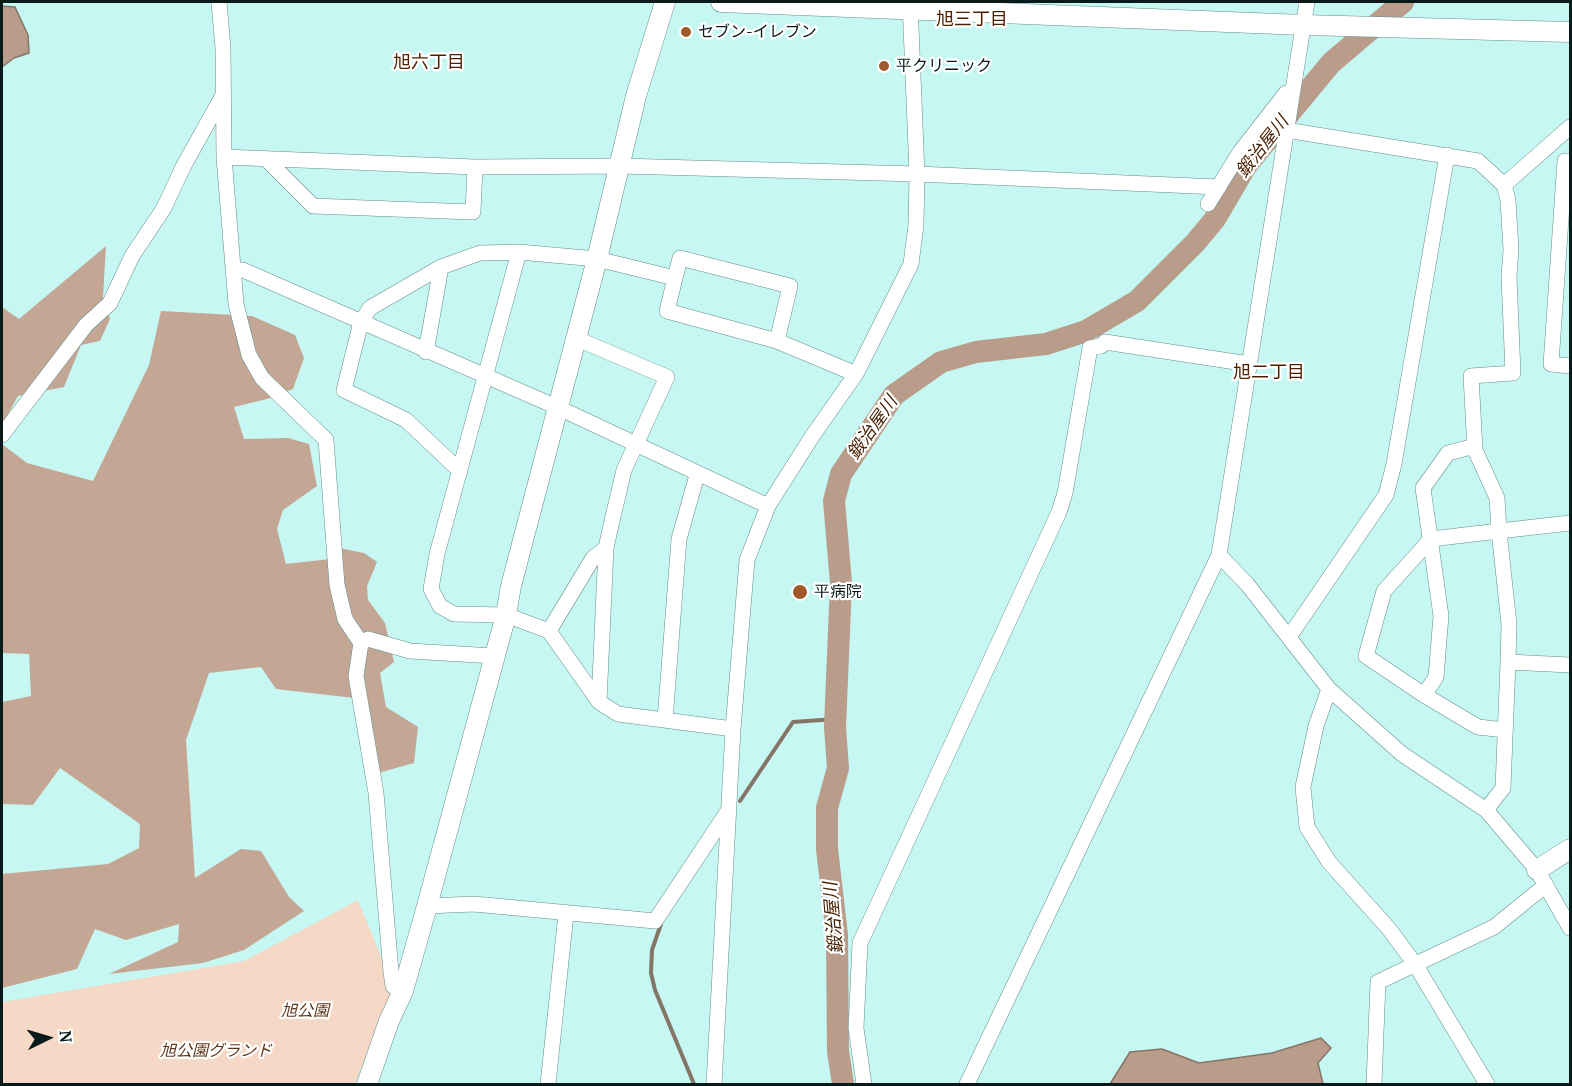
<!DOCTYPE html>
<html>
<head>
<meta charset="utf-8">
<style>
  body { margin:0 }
  #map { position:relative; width:1572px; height:1086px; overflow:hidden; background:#c7f7f3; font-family:"PT Serif",serif }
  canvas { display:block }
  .frame { position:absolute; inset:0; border:3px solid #081a19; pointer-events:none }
  .north { position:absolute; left:18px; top:1008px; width:60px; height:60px; -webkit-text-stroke:4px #fff; paint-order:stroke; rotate:85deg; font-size:16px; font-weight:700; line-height:24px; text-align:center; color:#081a19 }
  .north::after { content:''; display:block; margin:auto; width:21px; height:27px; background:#081a19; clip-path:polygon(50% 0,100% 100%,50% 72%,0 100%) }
</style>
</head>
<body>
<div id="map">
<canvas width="1572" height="1086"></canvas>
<div class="frame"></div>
<div class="north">N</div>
</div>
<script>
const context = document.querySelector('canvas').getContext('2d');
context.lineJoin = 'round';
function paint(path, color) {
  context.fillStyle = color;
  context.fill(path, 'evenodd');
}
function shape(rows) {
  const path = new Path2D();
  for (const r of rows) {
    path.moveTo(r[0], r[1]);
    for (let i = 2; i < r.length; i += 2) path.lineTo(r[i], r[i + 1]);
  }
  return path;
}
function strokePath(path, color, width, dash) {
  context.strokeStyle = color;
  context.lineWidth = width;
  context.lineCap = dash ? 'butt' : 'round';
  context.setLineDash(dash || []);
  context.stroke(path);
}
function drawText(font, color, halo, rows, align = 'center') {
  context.font = font + ' "PT Serif","Noto Sans JP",serif';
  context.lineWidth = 4.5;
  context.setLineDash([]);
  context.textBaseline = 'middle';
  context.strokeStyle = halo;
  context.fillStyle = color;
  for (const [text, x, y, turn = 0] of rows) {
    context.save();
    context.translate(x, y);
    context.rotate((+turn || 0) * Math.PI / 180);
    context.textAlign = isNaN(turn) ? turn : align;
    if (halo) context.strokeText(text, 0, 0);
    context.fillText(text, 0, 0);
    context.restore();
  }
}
paint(shape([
  [358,900,393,986,355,1084,2,1084,2,1002,244,961]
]), '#f5d8c6');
paint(shape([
  [106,246,103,297,110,319,100,341,81,345,64,387,18,396,2,425,2,307,19,319],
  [161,311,252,316,295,335,304,358,293,389,267,399,234,407,244,439,288,438,309,444,317,486,283,510,277,529,286,564,330,559,339,548,364,553,377,562,367,586,368,600,385,623,394,662,380,673,386,707,418,727,414,763,378,773,363,699,276,689,261,667,209,673,186,740,195,878,241,849,261,851,289,897,304,911,244,950,203,963,109,974,178,942,179,924,126,940,95,929,77,969,2,988,2,874,108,864,139,848,140,824,60,768,33,805,2,804,2,702,31,696,29,654,2,653,2,444,27,463,93,481,149,365]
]), '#c4a695');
const water = shape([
  [2,6,15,7,28,35,29,53,14,58,2,67,2,6],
  [1321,1038,1331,1048,1318,1063,1323,1084,1110,1084,1130,1052,1162,1049,1199,1063,1272,1053,1321,1038]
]);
paint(water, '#b99c8a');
strokePath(water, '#847568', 1.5);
strokePath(shape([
  [740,801,793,722,836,719],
  [661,924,652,950,651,973,655,990,694,1084]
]), '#847568', 4);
strokePath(shape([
  [843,1084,838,1051,837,935,827,849,827,808,838,768,835,727,841,583,834,501,841,474,894,395,941,362,976,352,1046,344,1086,331,1137,301,1195,243,1215,219,1246,166,1331,63,1403,2]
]), '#b99c8a', 22);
const minor = shape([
  [219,2,223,48,224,157,236,304,249,355,262,378,326,440,337,585,345,619,361,643,356,676,376,793,391,972,393,986,403,991],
  [1286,130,1478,161,1504,185,1508,200,1511,250,1509,276,1513,373,1471,376,1475,450,1497,498,1499,531,1570,523],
  [224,157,475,167,620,166,917,174,1219,187],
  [266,159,313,206,473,212,475,167],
  [1570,161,1565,161,1551,364,1570,366],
  [1504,185,1570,127],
  [1208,204,1240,152,1286,93,1292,91],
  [519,252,437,554,431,589,440,606,454,614,506,615,549,631,599,702,618,714,733,729],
  [234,270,243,270,559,408,768,506],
  [575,338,667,377,624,470,612,521,606,548,599,702],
  [777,341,790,286,680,258,667,311,777,341,856,374],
  [426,352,441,267],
  [2,435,86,325,110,303,132,256,164,208,183,167,222,97],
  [1475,446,1448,453,1423,488,1441,616,1436,677,1424,695,1478,727,1505,730],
  [460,471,406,420,344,390,361,322,370,308,441,267,480,253,519,252,597,259,675,278],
  [1219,555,1247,584,1329,689,1402,754,1486,810,1537,870,1570,928],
  [549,631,593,558,606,548],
  [1289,637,1386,495,1394,464,1447,155],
  [361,643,368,639,410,651,494,656],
  [1329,689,1316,726,1303,787,1307,827,1329,862,1389,929,1415,964,1487,1084],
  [1424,695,1366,656,1384,591,1431,539,1499,531,1509,624,1508,662],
  [665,720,679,539,697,475],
  [1486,810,1503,788,1508,662,1570,665],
  [427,906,474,904,655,921,728,811],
  [548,1084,566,914],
  [714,1084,733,729,747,560,768,506,813,435,856,374,911,264,916,225,917,174,910,2],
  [864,1084,856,1028,860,943,1059,512,1065,493,1090,348,1101,346,1105,342,1249,364],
  [967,1084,1219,555,1307,2],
  [1374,1084,1378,982,1494,927,1546,885]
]);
const tertiary = shape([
  [721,2,1304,25,1570,32],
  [1537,870,1570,849],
  [367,1084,389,1021,403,991,427,906,506,615,511,586,597,259,636,96,665,2]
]);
strokePath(minor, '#628e8b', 16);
strokePath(tertiary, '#628e8b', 21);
strokePath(minor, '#fff', 15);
strokePath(tertiary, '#fff', 20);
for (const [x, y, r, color] of [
  [686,32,6,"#9f5a2c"],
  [884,66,6,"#9f5a2c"],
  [800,592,8,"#9f5a2c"]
]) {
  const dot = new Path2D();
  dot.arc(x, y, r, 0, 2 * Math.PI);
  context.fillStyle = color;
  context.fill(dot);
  strokePath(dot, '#fff', 2);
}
drawText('16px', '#081a19', '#fff', [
  ["セブン-イレブン",698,32],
  ["平クリニック",896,66],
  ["平病院",814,592]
], 'left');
drawText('italic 16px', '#60361a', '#fff', [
  ["旭公園",305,1011],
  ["旭公園グランド",216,1051]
]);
drawText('18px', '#4e2100', '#fff', [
  ["旭三丁目",972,20],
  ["旭六丁目",429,63],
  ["旭二丁目",1269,373]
]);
drawText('italic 18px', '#471f01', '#fff', [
  ["鍛治屋川",1263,147,-52],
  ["鍛治屋川",873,428,-55],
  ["鍛治屋川",834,918,-95]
]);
</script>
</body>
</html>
